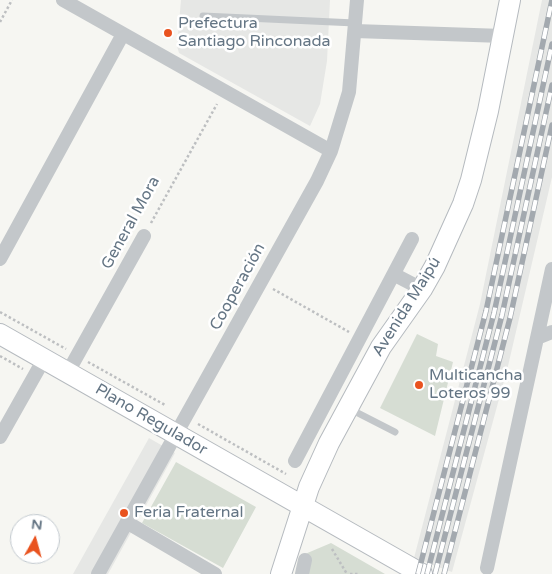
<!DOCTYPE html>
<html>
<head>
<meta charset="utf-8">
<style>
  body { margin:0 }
  #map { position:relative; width:552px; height:574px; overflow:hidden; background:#f6f6f2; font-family:"Varela Round",sans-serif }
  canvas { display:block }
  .north { position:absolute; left:10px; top:514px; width:50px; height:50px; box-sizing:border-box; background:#fff; border:1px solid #c1c8ce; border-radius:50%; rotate:7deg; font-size:14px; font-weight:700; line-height:20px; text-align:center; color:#647584 }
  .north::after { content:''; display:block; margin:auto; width:18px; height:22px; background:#e9531f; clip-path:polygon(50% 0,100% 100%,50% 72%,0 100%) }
</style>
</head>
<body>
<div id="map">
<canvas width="552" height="574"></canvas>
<div class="north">N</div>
</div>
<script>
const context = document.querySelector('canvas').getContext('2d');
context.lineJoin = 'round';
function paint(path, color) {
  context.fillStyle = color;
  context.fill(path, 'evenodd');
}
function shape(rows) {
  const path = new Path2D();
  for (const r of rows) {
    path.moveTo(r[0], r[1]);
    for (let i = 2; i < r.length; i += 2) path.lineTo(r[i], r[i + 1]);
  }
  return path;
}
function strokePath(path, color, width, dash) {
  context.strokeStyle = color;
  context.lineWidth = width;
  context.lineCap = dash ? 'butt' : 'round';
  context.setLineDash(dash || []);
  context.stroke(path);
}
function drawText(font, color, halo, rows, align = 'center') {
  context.font = font + ' "Varela Round",sans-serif';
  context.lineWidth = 5;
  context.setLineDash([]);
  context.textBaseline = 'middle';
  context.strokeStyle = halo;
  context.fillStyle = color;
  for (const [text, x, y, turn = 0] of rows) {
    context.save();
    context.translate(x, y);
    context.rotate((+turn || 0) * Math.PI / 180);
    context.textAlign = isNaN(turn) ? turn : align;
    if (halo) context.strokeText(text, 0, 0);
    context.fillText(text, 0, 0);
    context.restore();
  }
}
paint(shape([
  [181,0,330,0,327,61,320,104,310,126,179,53,177,46],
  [542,0,552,0,552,177,508,366,452,572,414,558,480,304],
  [149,438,175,453,108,574,73,574]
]), '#e6e7e5');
paint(shape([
  [417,334,438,344,436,356,453,362,435,436,380,408],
  [176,462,256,507,223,568,142,523],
  [331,543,385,574,299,574,305,554]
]), '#d6ddd3');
const secondary = shape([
  [0,334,422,574],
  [281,574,309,487,329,443,381,347,422,289,435,266,463,204,471,180,488,111,510,0]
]);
strokePath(secondary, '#b5babf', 22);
strokePath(shape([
  [0,22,12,0],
  [151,223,217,104],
  [273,289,349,332],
  [0,312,66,349],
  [0,356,23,369],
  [88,362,165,405],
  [198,424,286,474],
  [332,549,347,574],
  [350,574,359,574]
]), '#bdbfc1', 2.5, [2.5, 2.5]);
strokePath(shape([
  [203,16,355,23],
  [350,409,395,432]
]), '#c3c7ca', 7);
strokePath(shape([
  [63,0,331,151],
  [355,31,503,36],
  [0,259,123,34],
  [395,275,422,289],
  [537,338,552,332],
  [68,372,144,236],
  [0,437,44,359],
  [295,461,412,239],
  [128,523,215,574],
  [487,568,552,269],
  [98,574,317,181,331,151,349,92,357,0],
  [302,574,305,560]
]), '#c3c7ca', 14);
strokePath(secondary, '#fff', 20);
const rail = shape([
  [418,574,486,311,552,0],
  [427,574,494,313,552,44],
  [435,574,502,315,552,85],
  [444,574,510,318,552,125]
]);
strokePath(rail, '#a3a9af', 5.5);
strokePath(rail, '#fff', 4, [11]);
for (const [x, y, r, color] of [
  [168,33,5,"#e9531f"],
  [419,385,5,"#e9531f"],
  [124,513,5,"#e9531f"]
]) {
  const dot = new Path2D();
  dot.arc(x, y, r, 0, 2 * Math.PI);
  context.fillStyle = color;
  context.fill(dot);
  strokePath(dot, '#fff', 2);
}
drawText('16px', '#647584', '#fff', [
  ["Prefectura",178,24],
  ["Santiago Rinconada",178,42],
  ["Multicancha",429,376],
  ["Loteros 99",429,394],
  ["Feria Fraternal",134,513]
], 'left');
drawText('16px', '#647584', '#fff', [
  ["General Mora",131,223,-61],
  ["Cooperación",238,287,-61],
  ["Avenida Maipú",407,307,-58],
  ["Plano Regulador",151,420,30]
]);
</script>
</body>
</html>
